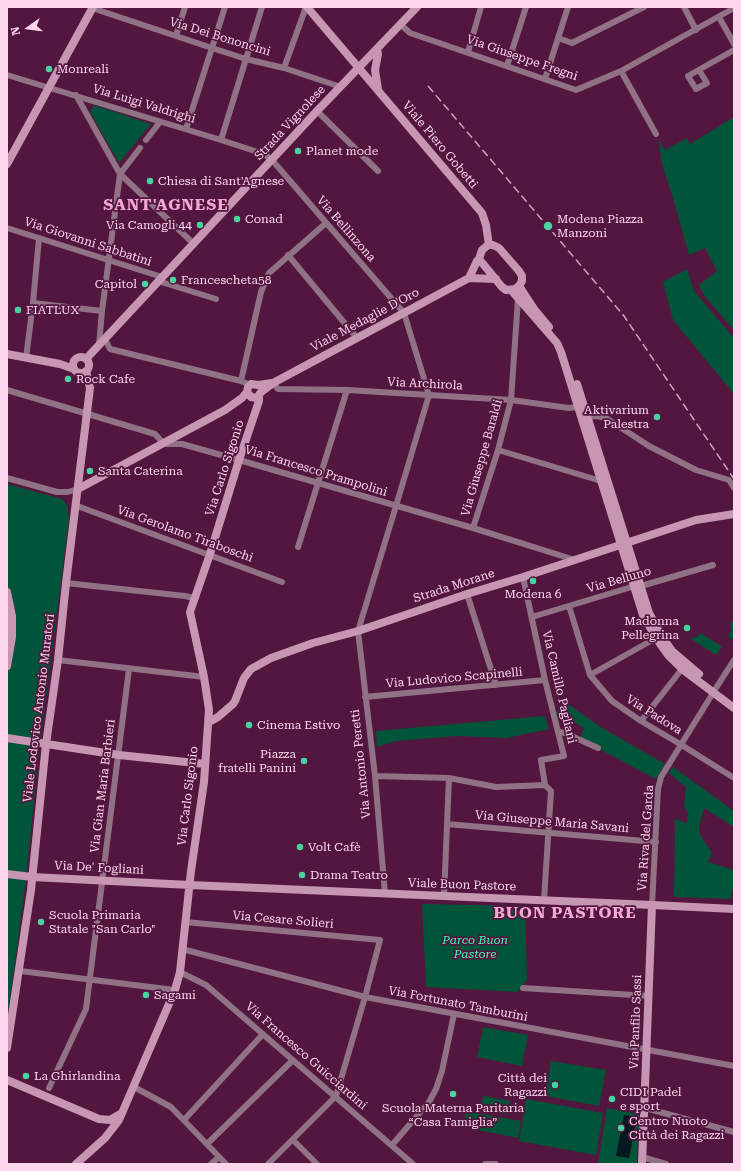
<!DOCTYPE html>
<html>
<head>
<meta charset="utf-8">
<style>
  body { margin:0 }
  #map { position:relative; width:741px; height:1171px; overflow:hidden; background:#53163f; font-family:"Roboto Serif",serif }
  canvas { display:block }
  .frame { position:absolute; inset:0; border:8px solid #fdd6ec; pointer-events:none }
  .north { position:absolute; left:8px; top:8px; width:40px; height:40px; -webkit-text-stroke:3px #53163f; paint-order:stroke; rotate:256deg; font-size:11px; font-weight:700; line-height:16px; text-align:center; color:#fdd6ec }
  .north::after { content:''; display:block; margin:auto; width:14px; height:18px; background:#fdd6ec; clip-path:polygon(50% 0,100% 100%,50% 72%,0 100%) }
</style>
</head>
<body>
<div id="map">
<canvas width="741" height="1171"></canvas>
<div class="frame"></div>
<div class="north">N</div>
</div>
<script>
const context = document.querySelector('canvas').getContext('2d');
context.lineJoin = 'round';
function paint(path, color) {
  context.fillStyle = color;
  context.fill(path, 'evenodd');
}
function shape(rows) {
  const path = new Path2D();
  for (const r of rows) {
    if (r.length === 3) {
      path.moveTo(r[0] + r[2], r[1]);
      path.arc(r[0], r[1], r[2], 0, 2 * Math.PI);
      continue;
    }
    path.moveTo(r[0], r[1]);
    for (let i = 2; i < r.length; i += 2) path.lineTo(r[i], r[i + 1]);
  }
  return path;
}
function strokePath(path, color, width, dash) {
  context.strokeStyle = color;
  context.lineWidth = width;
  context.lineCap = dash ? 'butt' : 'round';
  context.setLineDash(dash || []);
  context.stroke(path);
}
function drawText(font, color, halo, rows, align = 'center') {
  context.font = font + ' "Roboto Serif",serif';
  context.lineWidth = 3.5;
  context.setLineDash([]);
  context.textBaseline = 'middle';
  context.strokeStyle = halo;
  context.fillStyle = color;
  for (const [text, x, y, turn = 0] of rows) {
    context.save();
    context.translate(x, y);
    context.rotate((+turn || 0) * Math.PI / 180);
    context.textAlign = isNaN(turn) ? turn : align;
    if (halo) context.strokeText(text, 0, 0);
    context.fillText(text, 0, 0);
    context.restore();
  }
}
paint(shape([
  [94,105,151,124,119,163,90,112],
  [734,117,734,330,706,298,700,288,699,285,717,271,705,248,689,255,673,198,662,164,659,145,659,140,665,150,687,138,690,144],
  [687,269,694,291,734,338,734,394,673,320,663,282],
  [7,484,62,499,67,505,69,518,39,752,25,887,7,1021],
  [734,618,734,640,728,636,732,630,730,624],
  [701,633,722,647,716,655,691,639,693,637,697,637],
  [568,704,599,726,665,764,656,779,580,739,584,728,567,718,558,721,555,713],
  [545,716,549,729,507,738,457,736,396,741,377,747,376,731],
  [673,767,734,811,734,827,704,808,699,827,700,835,712,853,708,862,734,870,734,883,731,899,674,897,675,819,687,823,688,813,684,807,686,787,669,773],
  [422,904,525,906,527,980,518,992,426,987],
  [483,1027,528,1035,522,1066,477,1057],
  [551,1061,606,1070,599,1106,545,1096],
  [483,1096,510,1101,507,1115,481,1110],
  [526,1099,603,1113,596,1155,519,1141],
  [607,1108,639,1114,637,1164,598,1164],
  [466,1111,521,1121,518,1138,463,1127]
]), '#005439');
paint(shape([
  [624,1115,637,1117,629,1158,616,1156]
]), '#05181f');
strokePath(shape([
  [684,7,696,30],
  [92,8,212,48,246,59,284,68,341,87],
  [719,17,734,44],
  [401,25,410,33,576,90,621,71,734,8],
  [176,36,185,7],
  [558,38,572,43,644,7],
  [468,52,481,7],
  [507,66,526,7],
  [284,68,306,7],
  [699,70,707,83,696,89,688,76,734,50],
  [621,71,656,134],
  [7,75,221,140,264,154,272,160,404,313,429,395,396,506,358,631,375,776,385,894],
  [545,79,568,7],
  [76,95,120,174,140,148],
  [317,111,378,171],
  [186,129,225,7],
  [146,140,160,122],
  [221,140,262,7],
  [120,174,194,244],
  [7,228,162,277],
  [288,255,357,338],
  [158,281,216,299],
  [33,303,102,311],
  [105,339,110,349,241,381,250,385],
  [99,345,102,311,120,174],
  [26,358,33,303,39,238],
  [241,381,261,292,269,273,326,223],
  [273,383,278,389,347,390,511,400,569,408,578,407],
  [7,390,155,434,164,444,182,444,239,460,473,528,575,560],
  [588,417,597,416,606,418,649,446,696,470,729,480,734,488],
  [498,450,601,481],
  [7,478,57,492,68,492,78,489],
  [80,507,282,582],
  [473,528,498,450,511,400,518,299],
  [298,547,347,390],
  [523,577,545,680,564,756,541,760,545,785,551,791,544,900],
  [66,583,185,596,194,598],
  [467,594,496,685],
  [569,606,590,675,612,701,641,721,680,744,734,778],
  [532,617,635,586,641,586,713,565],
  [58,660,204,677],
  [590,675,656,638],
  [716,688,734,660],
  [365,697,545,680],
  [641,721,682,669],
  [558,731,567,734,598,748],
  [375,776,449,778,496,787,545,785],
  [447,824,656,842],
  [444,896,449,778],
  [652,905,658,789,661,777,713,693],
  [185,922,380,940,365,997,336,1096,268,1164],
  [182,949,365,997,734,1066],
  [20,971,175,990],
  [180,972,206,985,413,1164],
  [523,988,649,996],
  [134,1087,171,1107,226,1164],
  [49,1088,86,1009,129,669],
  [645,1108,734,1132],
  [184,1120,263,1034],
  [293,1140,317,1164],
  [207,1144,293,1060],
  [392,1145,429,1102,436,1089,442,1071,454,1014],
  [642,1157,666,1164],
  [211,1164,219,1157],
  [485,1164,496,1164]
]), '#917284', 6);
strokePath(shape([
  [307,7,482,213,486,225,489,245],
  [377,49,378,54,375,70,378,89],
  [7,164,93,7],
  [488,245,493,245,499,248,519,271,522,276,522,281,519,286,515,289,506,290,502,287,479,259,482,250,488,245],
  [469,278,477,261,479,259],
  [519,286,534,309,549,327],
  [511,290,557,343,561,352,643,615,656,638,668,655,682,669,734,708],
  [7,354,60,364,74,369],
  [81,365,8],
  [86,359,317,111,417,7],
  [577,384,649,613,661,635,672,651,699,674],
  [247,392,251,397,257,398,261,392,273,383,469,278,496,279],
  [78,489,225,410,242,398,247,392,248,387,251,384,258,385,272,383],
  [7,592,12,616,12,637,7,666],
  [209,722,218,717,233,704,235,701,244,678,251,669,271,658,313,643,358,631,467,594,523,577,696,520,734,514],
  [7,738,119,755,205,764],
  [7,874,32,877,190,885,652,905,734,909],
  [7,1048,31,890,46,744,58,660,66,583,90,388,86,371],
  [7,1080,99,1119,110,1120,122,1113],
  [76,1164,105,1138,119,1120,175,990,180,972,191,871,204,782,209,710,204,677,190,612,210,554,239,460,259,401,259,396],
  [642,1164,652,905]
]), '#c796b2', 8);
strokePath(shape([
  [428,86,624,316,734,479]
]), '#cfa2be', 1.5, [8, 4]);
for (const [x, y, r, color] of [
  [49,69,4,"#47d49e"],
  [298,151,4,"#47d49e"],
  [150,181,4,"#47d49e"],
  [237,219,4,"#47d49e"],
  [200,225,4,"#47d49e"],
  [548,226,5,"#47d49e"],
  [173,280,4,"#47d49e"],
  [145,284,4,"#47d49e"],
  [18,310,4,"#47d49e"],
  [68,379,4,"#47d49e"],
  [657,417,4,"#47d49e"],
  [90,471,4,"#47d49e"],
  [533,581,4,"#47d49e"],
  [687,628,4,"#47d49e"],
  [249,725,4,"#47d49e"],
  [304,761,4,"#47d49e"],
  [300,847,4,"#47d49e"],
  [302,875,4,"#47d49e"],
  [41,922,4,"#47d49e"],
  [146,995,4,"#47d49e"],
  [26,1076,4,"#47d49e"],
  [555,1085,4,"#47d49e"],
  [453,1094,4,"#47d49e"],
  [612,1099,4,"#47d49e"],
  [621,1128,4,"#47d49e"]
]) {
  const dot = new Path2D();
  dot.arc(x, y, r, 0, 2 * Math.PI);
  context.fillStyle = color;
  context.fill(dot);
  strokePath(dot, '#53163f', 1.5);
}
drawText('12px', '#fdd6ec', '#53163f', [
  ["Via Dei Bononcini",220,37,17],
  ["Via Giuseppe Fregni",522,58,19],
  ["Via Luigi Valdrighi",144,104,17],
  ["Strada Vignolese",290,123,-47],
  ["Viale Piero Gobetti",440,145,50],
  ["Via Bellinzona",346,229,49],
  ["Via Giovanni Sabbatini",88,242,18],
  ["Viale Medaglie D'Oro",365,320,-28],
  ["Via Archirola",425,384,3],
  ["Via Giuseppe Baraldi",482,458,-74],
  ["Via Carlo Sigonio",225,468,-72],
  ["Via Francesco Prampolini",316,471,17],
  ["Via Gerolamo Tiraboschi",185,534,20],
  ["Via Belluno",619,580,-16],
  ["Strada Morane",454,586,-18],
  ["Via Ludovico Scapinelli",454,678,-5],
  ["Via Camillo Pagliani",559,687,77],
  ["Viale Lodovico Antonio Muratori",39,708,-83],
  ["Via Padova",654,715,32],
  ["Via Antonio Peretti",361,764,-96],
  ["Via Gian Maria Barbieri",103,786,-83],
  ["Via Carlo Sigonio",188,796,-83],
  ["Via Giuseppe Maria Savani",552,822,5],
  ["Via Riva del Garda",646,838,-86],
  ["Via De' Fogliani",99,868,3],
  ["Viale Buon Pastore",462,885,2],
  ["Via Cesare Solieri",283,920,5],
  ["Via Fortunato Tamburini",458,1004,11],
  ["Via Panfilo Sassi",636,1022,-88],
  ["Via Francesco Guicciardini",306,1056,41]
]);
drawText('12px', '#fdd6ec', '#53163f', [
  ["Monreali",57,69],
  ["Planet mode",306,151],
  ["Chiesa di Sant'Agnese",158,181],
  ["Conad",245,219],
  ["Modena Piazza",557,219],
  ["Manzoni",557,233],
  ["Via Camogli 44",192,225,"right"],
  ["Francescheta58",181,280],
  ["Capitol",137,284,"right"],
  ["FIATLUX",26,310],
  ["Rock Cafe",76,379],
  ["Aktivarium",649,410,"right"],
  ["Palestra",649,424,"right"],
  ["Santa Caterina",98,471],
  ["Modena 6",533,594,"center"],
  ["Madonna",679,621,"right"],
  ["Pellegrina",679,635,"right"],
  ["Cinema Estivo",257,725],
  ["Piazza",296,754,"right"],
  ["fratelli Panini",296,768,"right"],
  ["Volt Cafè",308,847],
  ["Drama Teatro",310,875],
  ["Scuola Primaria",49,915],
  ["Statale \"San Carlo\"",49,929],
  ["Sagami",154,995],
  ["La Ghirlandina",34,1076],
  ["Città dei",547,1078,"right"],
  ["Ragazzi",547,1092,"right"],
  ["CIDI Padel",620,1092],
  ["e sport",620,1106],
  ["Scuola Materna Paritaria",453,1108,"center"],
  ["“Casa Famiglia”",453,1122,"center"],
  ["Centro Nuoto",629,1121],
  ["Città dei Ragazzi",629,1135]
], 'left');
drawText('italic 12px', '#3dfab7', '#53163f', [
  ["Parco Buon",475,940],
  ["Pastore",475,954]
]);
context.letterSpacing = '1px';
drawText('bold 16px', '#f2a8d3', '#53163f', [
  ["SANT'AGNESE",166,205],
  ["BUON PASTORE",565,913]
]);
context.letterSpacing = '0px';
</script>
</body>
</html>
